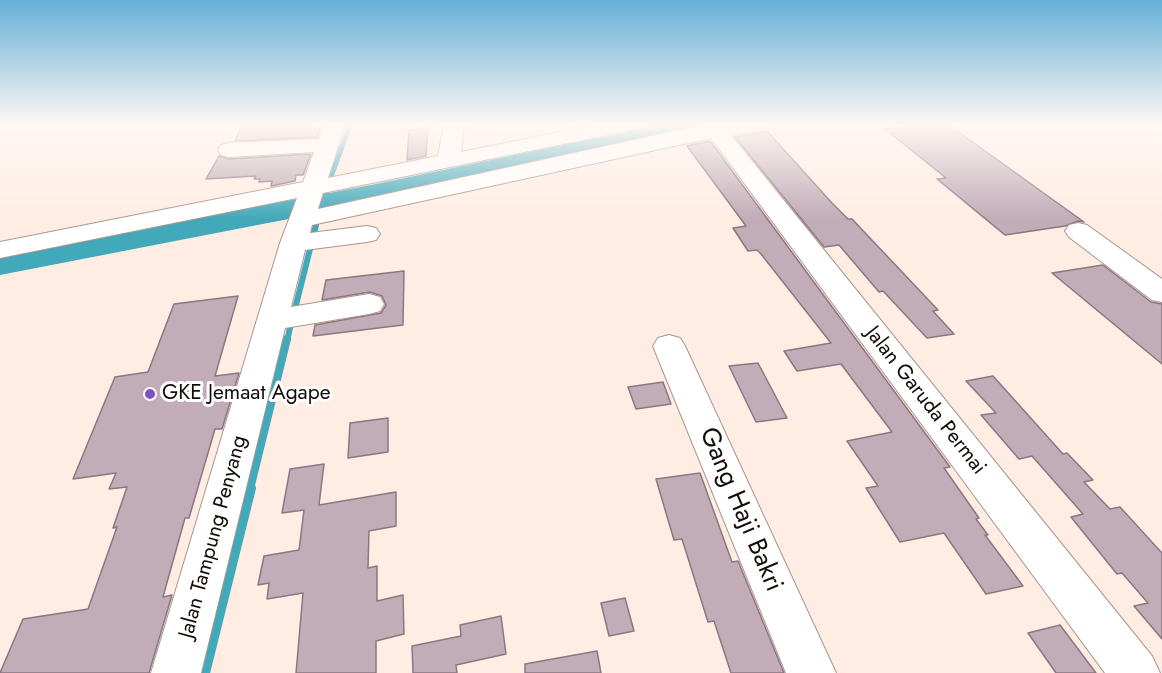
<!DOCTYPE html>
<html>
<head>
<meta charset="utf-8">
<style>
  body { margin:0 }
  canvas { display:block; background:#ffede4 }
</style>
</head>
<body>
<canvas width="1162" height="673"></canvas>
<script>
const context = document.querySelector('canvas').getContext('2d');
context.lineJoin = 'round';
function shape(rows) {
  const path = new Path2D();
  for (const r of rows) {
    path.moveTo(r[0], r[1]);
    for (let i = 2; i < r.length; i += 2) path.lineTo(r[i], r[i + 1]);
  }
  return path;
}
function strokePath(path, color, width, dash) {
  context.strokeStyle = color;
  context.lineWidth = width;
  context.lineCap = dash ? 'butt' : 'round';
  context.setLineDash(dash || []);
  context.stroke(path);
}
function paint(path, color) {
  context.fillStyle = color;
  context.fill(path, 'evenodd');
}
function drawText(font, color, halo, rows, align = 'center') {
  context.font = font + ' Jost,sans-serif';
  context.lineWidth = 6;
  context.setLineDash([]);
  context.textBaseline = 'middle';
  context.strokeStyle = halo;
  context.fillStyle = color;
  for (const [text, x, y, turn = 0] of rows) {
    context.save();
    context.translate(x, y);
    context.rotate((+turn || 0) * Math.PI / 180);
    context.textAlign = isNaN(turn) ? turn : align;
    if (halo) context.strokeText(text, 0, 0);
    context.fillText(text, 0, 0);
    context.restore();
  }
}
strokePath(shape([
  [331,177,350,125],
  [320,209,326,191]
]), '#42a9bb', 5);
strokePath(shape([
  [314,233,316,225],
  [296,305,310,249],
  [287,341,290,328]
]), '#42a9bb', 6);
strokePath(shape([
  [250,489,287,339]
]), '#42a9bb', 8);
strokePath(shape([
  [205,673,251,488]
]), '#42a9bb', 10);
paint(shape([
  [659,125,709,125,705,130,696,133,371,203,0,275,0,255,371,185,659,125]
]), '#42a9bb');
const building = shape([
  [242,125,312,125,310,129,321,128,317,137,235,141,242,125],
  [922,125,949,125,1084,222,1078,221,1065,226,1005,235,937,179,946,178,885,129,922,125],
  [428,128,426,156,407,160,409,130,428,128],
  [767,131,832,203,848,219,852,219,938,310,933,311,954,334,927,338,883,291,879,292,839,245,824,247,735,137,767,131],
  [710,141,950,467,944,468,979,518,976,519,988,535,985,535,1023,586,986,594,944,533,900,542,866,488,878,486,847,441,892,432,841,364,797,371,784,351,831,343,761,254,757,250,748,251,733,228,746,226,687,146,710,141],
  [311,154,303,175,296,175,295,181,271,186,272,181,259,182,260,179,254,179,256,176,206,179,219,156,229,159,311,154],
  [1103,265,1151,302,1162,304,1162,364,1052,273,1103,265],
  [404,271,403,325,313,336,315,325,381,313,386,305,382,296,370,292,322,300,326,280,404,271],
  [238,296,215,376,239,373,222,429,215,429,189,518,185,518,163,597,172,595,149,673,0,673,23,619,88,609,117,527,113,528,127,487,109,489,116,473,73,479,115,377,148,372,174,304,238,296],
  [758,363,787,418,756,422,729,366,758,363],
  [993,376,1063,454,1067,453,1093,480,1084,482,1110,509,1120,507,1162,553,1162,639,1134,606,1148,603,1122,573,1117,574,1071,517,1083,514,1032,456,1019,459,981,415,996,413,966,381,993,376],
  [663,382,671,404,636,409,628,387,663,382],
  [388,418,388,452,348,458,350,423,388,418],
  [324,464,319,505,396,492,396,526,369,531,368,568,377,566,377,601,403,595,404,634,376,641,376,673,296,673,303,593,267,599,269,583,258,585,264,556,299,550,304,510,282,513,290,469,324,464],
  [700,473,732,562,738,561,784,673,731,673,714,621,708,622,682,539,674,540,656,479,700,473],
  [625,598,634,631,609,636,601,603,625,598],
  [501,616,506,654,456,665,457,673,413,673,412,646,461,636,460,625,501,616],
  [1060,625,1096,673,1056,673,1028,633,1060,625],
  [597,651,601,673,525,673,525,664,597,651]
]);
paint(building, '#c1acb7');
strokePath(building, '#8b7781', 1.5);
const minor = shape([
  [325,125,345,125,328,178,438,156,444,125,464,125,461,152,595,125,637,125,634,129,627,131,323,193,318,209,702,125,767,125,764,129,731,135,1152,656,1160,673,1105,673,711,138,312,225,310,233,367,226,376,228,380,234,376,240,367,242,305,250,291,307,369,294,380,297,384,304,380,311,369,314,285,328,201,673,151,673,280,243,297,198,0,258,0,242,303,182,314,152,229,157,221,155,218,150,221,145,229,143,319,139,325,125],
  [1078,223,1087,225,1162,279,1162,302,1152,300,1069,237,1065,231,1069,225,1078,223],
  [669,335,680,338,685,346,836,673,786,673,653,346,658,338,669,335]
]);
strokePath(minor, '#ab958c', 2);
paint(minor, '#fff');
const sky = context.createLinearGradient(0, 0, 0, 219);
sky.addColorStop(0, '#65b0d6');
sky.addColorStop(0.57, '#fff7f3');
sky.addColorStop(1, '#fff7f300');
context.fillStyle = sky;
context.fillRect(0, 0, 1162, 219);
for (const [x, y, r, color] of [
  [150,394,6,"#7f4fc7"]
]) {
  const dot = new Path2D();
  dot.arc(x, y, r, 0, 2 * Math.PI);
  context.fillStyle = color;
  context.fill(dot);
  strokePath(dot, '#fefefe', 2);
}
drawText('21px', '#130c08', '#fefefe', [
  ["GKE Jemaat Agape",162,394]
], 'left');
drawText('21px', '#130c08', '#fefefe', [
  ["Jalan Garuda Permai",925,401,52],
  ["Jalan Tampung Penyang",214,537,-75]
]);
drawText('26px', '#130c08', '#fefefe', [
  ["Gang Haji Bakri",740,510,67]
]);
</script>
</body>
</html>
